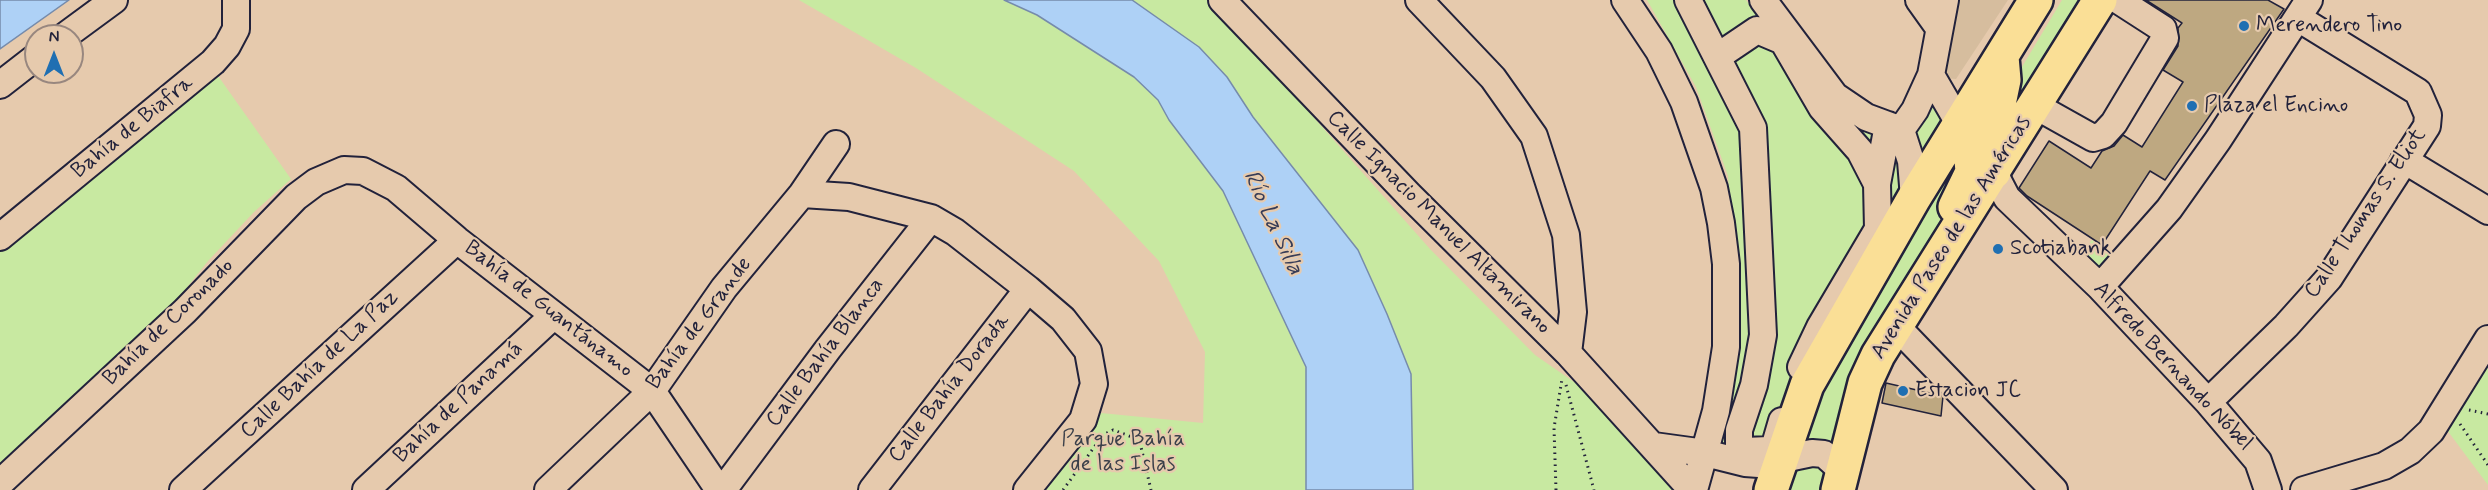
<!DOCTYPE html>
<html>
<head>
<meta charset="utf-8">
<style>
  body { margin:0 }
  #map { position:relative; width:2488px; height:490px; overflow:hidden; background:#e6caad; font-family:Mynerve,sans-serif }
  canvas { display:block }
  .north { position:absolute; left:24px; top:24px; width:60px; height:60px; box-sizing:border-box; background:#e6caad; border:2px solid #98877f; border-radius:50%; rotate:0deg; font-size:16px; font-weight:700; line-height:24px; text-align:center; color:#22223b }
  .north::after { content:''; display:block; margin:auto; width:21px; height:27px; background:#1f6fb2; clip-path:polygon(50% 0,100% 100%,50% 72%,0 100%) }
</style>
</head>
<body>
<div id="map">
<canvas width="2488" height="490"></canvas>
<div class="north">N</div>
</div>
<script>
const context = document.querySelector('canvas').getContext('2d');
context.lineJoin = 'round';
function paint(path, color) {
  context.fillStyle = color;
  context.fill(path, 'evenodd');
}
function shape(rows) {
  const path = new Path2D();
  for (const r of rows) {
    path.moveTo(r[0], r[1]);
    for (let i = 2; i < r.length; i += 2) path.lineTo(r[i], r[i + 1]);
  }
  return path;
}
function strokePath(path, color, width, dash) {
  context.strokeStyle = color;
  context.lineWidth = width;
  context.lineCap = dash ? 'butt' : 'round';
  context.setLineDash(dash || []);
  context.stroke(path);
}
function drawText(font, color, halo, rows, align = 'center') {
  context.font = font + ' Mynerve,sans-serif';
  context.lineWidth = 4.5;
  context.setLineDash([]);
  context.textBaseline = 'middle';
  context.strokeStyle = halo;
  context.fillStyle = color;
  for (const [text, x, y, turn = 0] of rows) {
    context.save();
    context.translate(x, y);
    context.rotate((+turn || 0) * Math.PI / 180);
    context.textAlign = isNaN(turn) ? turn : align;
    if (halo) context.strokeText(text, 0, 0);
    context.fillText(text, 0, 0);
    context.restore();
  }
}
paint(shape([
  [1954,0,2008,0,1956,79,1944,78,1940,68]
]), '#d6bd9e');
paint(shape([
  [799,0,1216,0,1278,77,1430,249,1535,355,1593,395,1684,490,1046,490,1094,428,1101,413,1203,423,1205,352,1159,261,1074,171,916,68],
  [1647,0,1746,0,1780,44,1897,150,1905,184,1773,446,1721,445,1719,432,1734,282,1728,176,1696,87],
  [2062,0,2086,0,2015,113,2004,97],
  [216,73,291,179,254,212,208,261,169,310,0,464,0,247],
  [1929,98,1949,124,1917,175,1913,134],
  [1952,166,1957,166,1967,178,1884,316,1835,452,1803,444,1820,392],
  [2092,240,2112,257,2101,267,2081,253],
  [2488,356,2488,485,2444,426],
  [1815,464,1830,477,1827,490,1781,490,1790,466]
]), '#c8e9a1');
const water = shape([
  [0,0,69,0,0,49,0,0],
  [1004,0,1132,0,1199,47,1227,77,1253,117,1358,250,1387,314,1411,374,1413,490,1306,490,1306,367,1223,191,1169,120,1158,100,1134,77,1037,15,1004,0]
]);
paint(water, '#aed1f6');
strokePath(water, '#768bab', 1.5);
const building = shape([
  [2146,0,2268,0,2284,9,2165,180,2150,171,2102,245,2027,196,2019,188,2049,141,2091,168,2102,151,2114,146,2123,135,2142,147,2183,82,2163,70,2178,46,2178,28,2182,23,2146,0],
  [1886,383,1943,396,1941,416,1882,403,1886,383]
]);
paint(building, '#bea881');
strokePath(building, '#22223b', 1.5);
const minor = shape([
  [1222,0,1409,195,1568,353,1692,490],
  [1419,0,1493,78,1534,136,1566,235,1573,312,1568,353],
  [1625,0,1659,51,1684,102,1714,188,1721,223,1726,264,1726,347,1716,411,1694,490],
  [1688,0,1753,128,1763,335,1754,385,1739,430,1739,448,1745,451,1769,450,1775,445,1782,421],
  [1763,0,1835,96,1866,117,1901,130],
  [1919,0,1939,28],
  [65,36,114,0],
  [1717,57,1757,30,1783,41,1822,108,1860,151,1877,184],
  [1931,75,1960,125],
  [0,85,36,57],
  [2034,105,2093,138,2103,135,2114,123,2165,38,2163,29,2118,0],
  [1901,130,1915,110,1931,75,1945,0],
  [1901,130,1911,161,1914,198],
  [2404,160,2488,211],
  [1994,173,2007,198,2100,287,2208,402,2258,461,2268,490],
  [802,194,849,197,931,218,955,232,1028,289,1063,319,1088,351,1094,384,1083,420,1027,490],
  [0,237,213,62,227,46,236,29,236,0],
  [2100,287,2169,209,2218,140,2309,0],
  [1896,326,2054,490],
  [1801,367,1820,327,1878,229,1877,184,1888,125],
  [2208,402,2286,326,2329,278,2427,126,2428,115,2418,92,2298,18],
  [1654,446,1705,453,1745,463,1759,464,1812,453,1824,454,1843,471],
  [0,483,185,311,296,197,316,182,344,170,363,171,396,188,457,240,652,391,719,490],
  [183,490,457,240],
  [366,490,553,316],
  [548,490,652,391,724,288,802,194,836,144],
  [723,490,828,349,931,218],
  [872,490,1028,289],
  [2304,490,2384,466,2410,451,2431,431,2488,339]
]);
const major = shape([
  [1994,172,1992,138,2004,80,2002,57],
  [1955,207,1972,172,1970,148,1960,125],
  [1771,490,1807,385,1914,198,2036,0],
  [1838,490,1865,383,1878,355,2100,0]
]);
strokePath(minor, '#22223b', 30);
strokePath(major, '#22223b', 38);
strokePath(shape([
  [1566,385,1594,490],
  [2469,410,2488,414],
  [2460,424,2488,465],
  [1063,490,1103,435,1113,430,1132,437,1141,447,1151,490],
  [1556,490,1554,428,1562,379]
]), '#22223b', 3, [1.5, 4.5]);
strokePath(minor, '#e6caad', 26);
strokePath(major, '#fadf96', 33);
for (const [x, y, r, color] of [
  [2244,26,6,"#1f6fb2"],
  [2192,106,6,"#1f6fb2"],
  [1998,249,6,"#1f6fb2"],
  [1903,391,6,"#1f6fb2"]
]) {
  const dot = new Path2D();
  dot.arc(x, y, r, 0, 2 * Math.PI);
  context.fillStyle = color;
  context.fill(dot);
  strokePath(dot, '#e6caad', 2);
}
drawText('22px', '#22223b', '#e6caad', [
  ["Merendero Tino",2256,26],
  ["Plaza el Encino",2204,106],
  ["Scotiabank",2010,249],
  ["Estacion JC",1915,391]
], 'left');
drawText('22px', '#22223b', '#e6caad', [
  ["Bahía de Biafra",133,128,-39],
  ["Calle Thomas S. Eliot",2366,214,-56],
  ["Calle Ignacio Manuel Altamirano",1438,223,45],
  ["Avenida Paseo de las Américas",1952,238,-58],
  ["Bahía de Guantánamo",548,310,38],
  ["Bahía de Coronado",169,323,-44],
  ["Bahía de Grande",700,324,-53],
  ["Calle Bahía Blanca",826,353,-53],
  ["Calle Bahía de La Paz",320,365,-43],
  ["Alfredo Bernando Nóbel",2172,367,47],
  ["Calle Bahía Dorada",950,389,-52],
  ["Bahía de Panamá",459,403,-43]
]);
drawText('22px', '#3b404a', '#e6caad', [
  ["Parque Bahía",1123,440],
  ["de las Islas",1123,465]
]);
drawText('italic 24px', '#373c57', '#e6caad', [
  ["Río La Silla",1272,223,65]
]);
</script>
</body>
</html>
